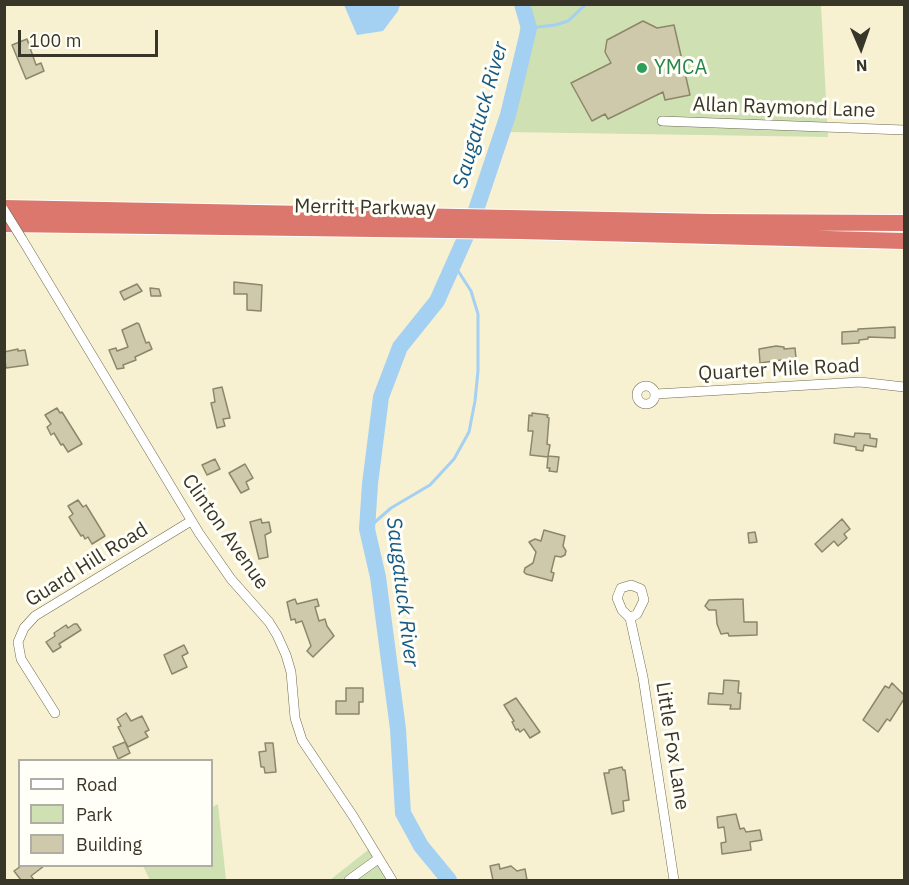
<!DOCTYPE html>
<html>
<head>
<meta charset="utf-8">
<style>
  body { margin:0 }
  #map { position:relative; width:909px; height:885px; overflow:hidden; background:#f7f1d2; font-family:"IBM Plex Sans",sans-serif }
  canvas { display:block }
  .frame { position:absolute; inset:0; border:6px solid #383529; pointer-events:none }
  .legend { position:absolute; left:18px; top:759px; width:195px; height:108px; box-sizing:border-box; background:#fffef7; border:2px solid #afaea5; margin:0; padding:8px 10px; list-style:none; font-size:18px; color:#383529 }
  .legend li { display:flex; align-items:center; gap:12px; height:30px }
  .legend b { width:30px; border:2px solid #afaea5 }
  .north { position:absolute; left:831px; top:18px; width:60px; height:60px; -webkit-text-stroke:4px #fffef7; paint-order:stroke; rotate:178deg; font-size:16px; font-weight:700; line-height:24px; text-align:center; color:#383529 }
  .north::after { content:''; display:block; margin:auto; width:21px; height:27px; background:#383529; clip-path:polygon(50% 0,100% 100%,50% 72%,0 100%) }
  .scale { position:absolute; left:18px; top:30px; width:140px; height:27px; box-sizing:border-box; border:3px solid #383529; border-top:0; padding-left:8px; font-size:18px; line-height:21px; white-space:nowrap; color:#383529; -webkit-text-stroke:4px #fffef7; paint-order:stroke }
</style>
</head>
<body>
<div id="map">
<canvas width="909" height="885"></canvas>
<div class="frame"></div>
<ul class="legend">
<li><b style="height:8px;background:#fff"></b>Road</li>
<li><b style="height:16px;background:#cfe0b2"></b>Park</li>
<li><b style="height:16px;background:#cec9aa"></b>Building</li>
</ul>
<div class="north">N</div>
<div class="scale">100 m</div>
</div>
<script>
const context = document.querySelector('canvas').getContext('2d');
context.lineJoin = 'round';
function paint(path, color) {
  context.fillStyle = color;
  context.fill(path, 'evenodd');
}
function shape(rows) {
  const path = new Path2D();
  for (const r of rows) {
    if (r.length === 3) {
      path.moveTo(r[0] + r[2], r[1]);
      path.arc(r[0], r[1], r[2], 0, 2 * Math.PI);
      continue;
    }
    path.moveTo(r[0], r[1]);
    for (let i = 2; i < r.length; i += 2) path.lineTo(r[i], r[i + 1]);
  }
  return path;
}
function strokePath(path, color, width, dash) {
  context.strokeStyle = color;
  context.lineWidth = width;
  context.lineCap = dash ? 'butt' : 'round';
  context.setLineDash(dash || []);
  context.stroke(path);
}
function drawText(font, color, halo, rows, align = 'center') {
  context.font = font + ' "IBM Plex Sans",sans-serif';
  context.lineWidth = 6;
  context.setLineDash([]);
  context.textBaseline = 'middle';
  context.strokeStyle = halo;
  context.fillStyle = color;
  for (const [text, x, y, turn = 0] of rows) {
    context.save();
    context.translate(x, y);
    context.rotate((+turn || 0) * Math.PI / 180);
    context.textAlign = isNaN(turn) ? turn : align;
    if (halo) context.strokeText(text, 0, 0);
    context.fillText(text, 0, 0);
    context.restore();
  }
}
paint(shape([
  [516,5,821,5,828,137,507,132,517,98,520,26],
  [218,804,226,880,150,880,143,866,212,866,212,807],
  [373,846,394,880,330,880]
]), '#cfe0b2');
paint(shape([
  [344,5,400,5,398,11,383,31,357,35]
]), '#a4d0f2');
strokePath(shape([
  [529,28,555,25,568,21,586,4],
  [367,529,391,508,430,485,454,459,469,432,475,401,478,371,478,314,471,291,453,263]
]), '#a4d0f2', 3);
strokePath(shape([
  [449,880,421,846,403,813,398,729,378,577,367,529,370,484,381,397,400,347,437,301,471,225,508,115,529,28,522,4]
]), '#a4d0f2', 16);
const building = shape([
  [643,21,657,28,674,25,690,95,665,100,663,92,608,119,605,114,592,121,571,83,611,63,605,52,607,40,643,21],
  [27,39,36,65,41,63,44,71,26,79,12,45,27,39],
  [234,282,262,285,261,311,247,310,247,294,234,294,234,282],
  [137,284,142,291,124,300,120,292,137,284],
  [150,288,159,289,161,296,151,296,150,288],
  [137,323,139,324,146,343,149,342,152,349,135,357,136,360,123,365,124,368,117,369,109,350,116,348,117,351,128,347,122,330,137,323],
  [895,327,895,338,868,337,868,339,859,340,859,343,842,344,842,332,858,331,858,329,895,327],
  [776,346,784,347,784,349,795,348,796,358,760,363,759,349,776,346],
  [18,349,18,351,25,350,28,365,6,368,4,352,18,349],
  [222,387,230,418,223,419,225,426,217,428,211,403,215,402,213,389,222,387],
  [57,408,60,413,62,412,82,444,68,452,63,444,61,445,54,433,51,435,47,427,51,424,45,415,57,408],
  [532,413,548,415,547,417,549,418,547,444,550,445,548,456,559,457,557,472,549,471,550,468,547,468,548,457,530,455,533,431,528,431,529,415,532,416,532,413],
  [855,433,870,434,870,438,877,439,876,447,864,445,863,451,856,450,856,447,834,443,835,434,854,437,855,433],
  [215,459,220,469,207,475,202,465,215,459],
  [245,464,253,478,246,482,249,489,241,493,229,473,245,464],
  [78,500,83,507,86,505,105,536,92,544,88,537,85,539,83,535,81,536,69,517,73,514,68,506,78,500],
  [261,519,262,523,269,522,271,532,265,535,268,557,259,559,250,522,261,519],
  [842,519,850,529,844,534,847,538,838,546,834,541,822,552,815,544,842,519],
  [544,530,565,536,563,546,566,551,565,555,561,557,555,556,551,572,554,573,552,581,526,574,524,572,525,568,533,563,536,552,529,542,535,539,541,541,544,530],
  [755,532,757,542,749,543,748,533,755,532],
  [295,599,297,604,317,599,319,606,315,607,319,621,325,619,327,626,334,636,313,657,307,651,311,646,302,621,296,623,295,619,291,620,287,602,295,599],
  [743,599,744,622,757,622,757,635,729,636,728,633,721,634,717,624,716,610,709,610,705,606,709,600,743,599],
  [74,624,77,624,81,630,59,644,61,647,53,652,46,642,55,636,54,633,66,625,68,628,74,624],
  [184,645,188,653,182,656,187,667,172,674,164,655,184,645],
  [724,680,739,681,738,693,741,693,740,709,730,709,731,705,708,704,709,693,723,694,724,680],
  [892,683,904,695,904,699,890,721,887,719,878,732,863,720,885,686,889,688,892,683],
  [346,688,363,688,363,702,359,702,359,714,336,714,336,701,346,701,346,688],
  [516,698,540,732,530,738,524,729,520,732,518,729,516,730,512,722,514,721,504,705,516,698],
  [126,713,131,721,142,716,149,730,145,732,148,737,128,747,118,727,121,726,117,719,126,713],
  [125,742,130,753,118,759,113,747,125,742],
  [265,743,273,743,276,772,265,773,264,767,261,767,259,752,266,751,265,743],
  [622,767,623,770,625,770,629,800,623,801,624,811,612,814,604,773,609,773,609,770,622,767],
  [736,814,740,829,744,828,746,832,760,830,762,840,750,842,751,850,722,854,721,843,726,842,724,827,718,828,717,817,736,814],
  [499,864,500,869,511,866,517,871,525,869,527,880,493,880,490,866,499,864],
  [21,866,44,866,31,876,34,880,21,880,14,871,21,866]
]);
paint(building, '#cec9aa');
strokePath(building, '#8d876a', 1.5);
const street = shape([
  [662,121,904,130],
  [22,239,199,533,231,579,269,622,277,635,286,655,291,672,295,718,302,740,353,816,392,880],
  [646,395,9],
  [656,394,860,382,904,387],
  [630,618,637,614,644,600,641,589,631,585,621,588,617,598,622,610,630,618,643,677,674,880],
  [55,713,21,659,18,642,24,628,35,616,191,521],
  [349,880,378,859]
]);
const highway = shape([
  [4,208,712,222,904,223],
  [4,224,521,231,904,241]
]);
strokePath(street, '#706a4e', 10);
strokePath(highway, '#fff', 18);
strokePath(street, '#fff', 9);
strokePath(highway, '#db776c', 16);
const streetBridge = shape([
  [4,210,22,239]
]);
strokePath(streetBridge, '#706a4e', 10, []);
strokePath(streetBridge, '#fff', 9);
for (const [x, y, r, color] of [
  [642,68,6,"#2e9e5b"]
]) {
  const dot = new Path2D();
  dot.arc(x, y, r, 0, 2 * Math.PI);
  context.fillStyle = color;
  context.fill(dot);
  strokePath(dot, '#fffef7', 2);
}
drawText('20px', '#27864d', '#fffef7', [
  ["YMCA",654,68]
], 'left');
drawText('20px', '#383529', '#fffef7', [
  ["Allan Raymond Lane",784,108,2],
  ["Merritt Parkway",365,208,1],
  ["Quarter Mile Road",779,370,-3],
  ["Clinton Avenue",225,532,55],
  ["Guard Hill Road",87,565,-32],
  ["Little Fox Lane",672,746,81]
]);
drawText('italic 21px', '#155a85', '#fffef7', [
  ["Saugatuck River",481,115,-74],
  ["Saugatuck River",402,592,83]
]);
</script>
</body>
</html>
